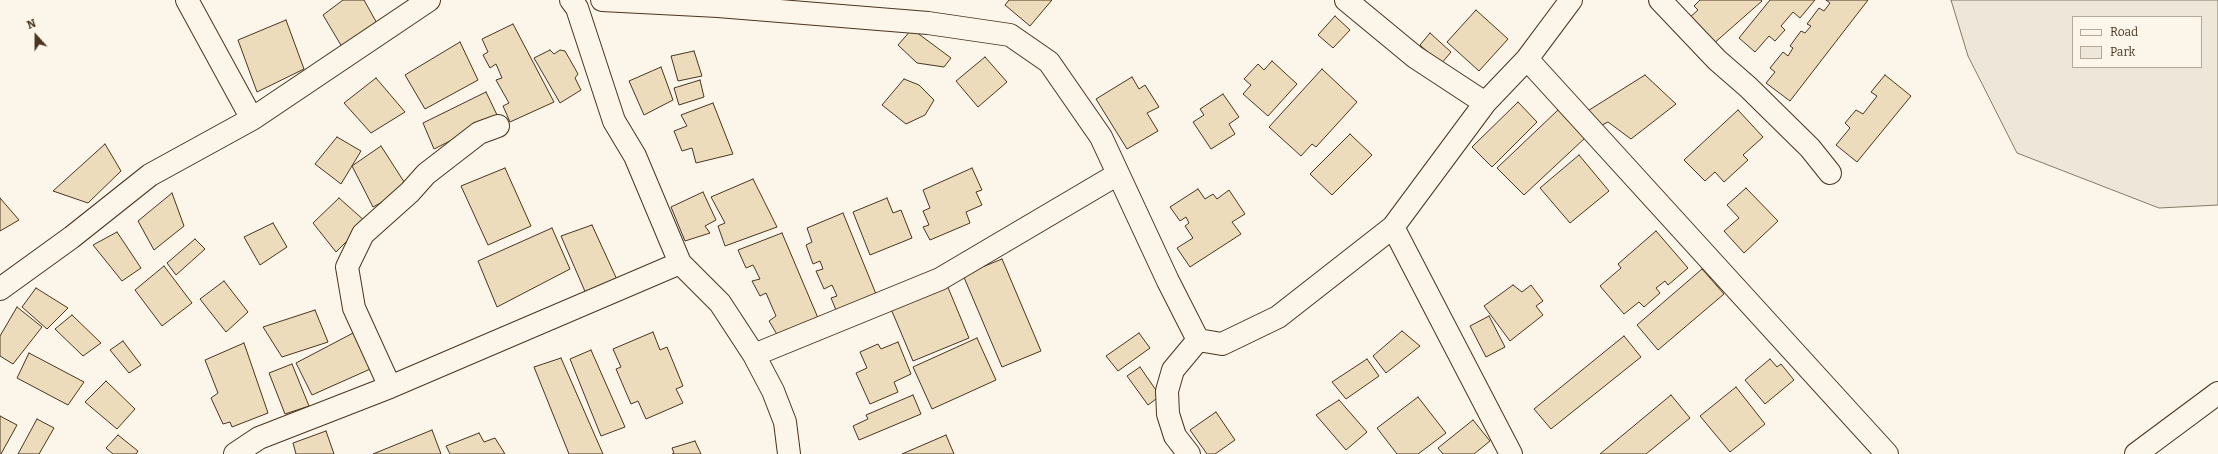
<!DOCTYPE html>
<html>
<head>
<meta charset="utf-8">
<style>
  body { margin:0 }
  #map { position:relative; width:2218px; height:454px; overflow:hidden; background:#fbf6e9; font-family:Bitter,serif }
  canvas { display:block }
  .legend { position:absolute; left:2072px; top:16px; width:130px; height:52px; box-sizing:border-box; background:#fbf6e9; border:1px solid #b4a999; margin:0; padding:5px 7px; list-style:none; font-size:12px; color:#4a3520 }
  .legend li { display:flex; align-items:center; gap:8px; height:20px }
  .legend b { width:20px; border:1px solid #b4a999 }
  .north { position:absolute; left:16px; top:16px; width:40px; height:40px; -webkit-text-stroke:3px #fbf6e9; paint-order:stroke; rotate:339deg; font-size:11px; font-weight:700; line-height:16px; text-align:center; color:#4a3520 }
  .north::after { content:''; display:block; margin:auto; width:14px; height:18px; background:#4a3520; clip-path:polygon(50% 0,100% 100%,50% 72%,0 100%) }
</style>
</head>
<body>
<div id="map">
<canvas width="2218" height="454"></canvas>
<ul class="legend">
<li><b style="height:5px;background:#fbf6e9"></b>Road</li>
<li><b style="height:11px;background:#ede6d9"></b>Park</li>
</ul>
<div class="north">N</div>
</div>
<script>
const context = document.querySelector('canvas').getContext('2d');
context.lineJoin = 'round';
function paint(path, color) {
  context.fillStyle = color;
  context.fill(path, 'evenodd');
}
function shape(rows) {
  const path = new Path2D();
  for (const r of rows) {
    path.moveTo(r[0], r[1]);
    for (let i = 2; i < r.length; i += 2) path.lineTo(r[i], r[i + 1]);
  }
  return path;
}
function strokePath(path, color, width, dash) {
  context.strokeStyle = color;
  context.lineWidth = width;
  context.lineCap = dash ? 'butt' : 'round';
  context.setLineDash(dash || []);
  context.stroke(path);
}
const green = shape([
  [1951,0,2218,0,2218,205,2159,208,2017,153,1968,56,1951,0],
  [2073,17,2201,17,2201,67,2073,67,2073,17]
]);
paint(green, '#ede6d9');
strokePath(green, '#887966', 1);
const building = shape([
  [343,0,364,0,379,27,345,52,323,15,343,0],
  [1009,0,1052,0,1030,26,1005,5,1009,0],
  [1700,0,1761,0,1762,1,1712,45,1688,19,1698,10,1694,6,1700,0],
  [1770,0,1815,0,1800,18,1793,12,1781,26,1785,30,1775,41,1769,36,1755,52,1739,38,1770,0],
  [1826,0,1868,0,1790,101,1766,83,1775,72,1770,68,1783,52,1788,56,1793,48,1790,46,1801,31,1805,33,1811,26,1807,24,1819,8,1824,11,1830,3,1826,0],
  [1476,10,1508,39,1479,71,1447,42,1476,10],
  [1335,16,1350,30,1333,48,1318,35,1335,16],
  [286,20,304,69,257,92,238,40,286,20],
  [513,24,554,102,510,122,503,106,509,103,496,80,502,78,496,64,490,68,483,55,488,52,482,39,513,24],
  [912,29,951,58,944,67,917,63,898,45,912,29],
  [1430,33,1451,52,1441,64,1420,45,1430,33],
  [460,42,478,80,425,109,405,75,460,42],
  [550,50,554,54,560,50,565,51,578,74,575,78,581,90,560,103,534,58,550,50],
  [694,51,702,76,678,81,671,56,694,51],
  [985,57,1007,82,978,107,956,81,985,57],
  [1272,61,1297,84,1268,116,1243,94,1251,85,1244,79,1258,64,1264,70,1272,61],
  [661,67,673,100,644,115,629,81,661,67],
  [1322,69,1357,102,1316,147,1312,144,1301,156,1269,127,1322,69],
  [1645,75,1676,104,1631,139,1608,122,1600,126,1586,112,1645,75],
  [1885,75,1911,96,1857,162,1836,145,1850,128,1845,123,1856,110,1863,114,1877,96,1871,92,1885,75],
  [1132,77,1139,89,1145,85,1159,107,1147,113,1158,131,1127,149,1096,99,1132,77],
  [376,78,405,112,371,133,344,103,376,78],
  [904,79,919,85,934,100,925,115,906,124,882,105,904,79],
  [700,80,704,97,679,105,674,88,700,80],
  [486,92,498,117,434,149,423,123,486,92],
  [1223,94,1239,117,1229,124,1235,134,1211,149,1193,122,1204,115,1200,109,1223,94],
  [1518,102,1537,122,1492,167,1472,147,1518,102],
  [713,103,733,154,696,163,692,148,682,151,674,131,687,126,681,115,713,103],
  [1558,110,1585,138,1524,195,1497,168,1558,110],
  [1738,110,1763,137,1743,155,1748,160,1724,182,1715,172,1705,181,1684,160,1738,110],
  [1350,134,1372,155,1332,195,1310,174,1350,134],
  [337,137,361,151,341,184,315,164,337,137],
  [105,144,121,171,88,203,53,191,105,144],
  [381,146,408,188,373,207,352,166,381,146],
  [1579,155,1609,191,1570,223,1540,188,1579,155],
  [505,168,531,226,488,245,461,186,505,168],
  [972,168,982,190,976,192,982,205,966,212,970,223,930,240,923,227,929,225,923,211,930,208,923,190,972,168],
  [753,179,777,227,725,246,718,226,725,223,711,197,753,179],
  [1746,188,1778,221,1744,253,1724,231,1739,218,1727,205,1746,188],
  [1198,189,1205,199,1213,194,1217,199,1229,190,1245,214,1232,222,1241,234,1190,267,1177,248,1193,238,1185,226,1189,223,1186,217,1180,221,1170,207,1198,189],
  [703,192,716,220,705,226,710,233,685,241,671,207,703,192],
  [172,193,184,226,154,250,138,221,172,193],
  [0,198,19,220,0,231,0,198],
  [339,198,366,222,336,252,313,223,339,198],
  [887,198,893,213,901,210,912,238,870,255,853,212,887,198],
  [843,213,876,294,836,310,831,298,837,296,832,285,824,289,816,271,823,269,820,261,813,264,806,245,812,242,807,228,843,213],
  [273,223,287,247,260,265,244,237,273,223],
  [592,225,619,284,587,296,561,236,592,225],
  [552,228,570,269,497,307,478,261,552,228],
  [1656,231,1688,268,1668,285,1665,281,1656,288,1660,293,1644,307,1639,302,1624,314,1600,286,1621,268,1618,264,1656,231],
  [117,232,141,268,122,281,93,245,117,232],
  [782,233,818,318,778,336,769,321,776,316,766,293,760,296,752,281,760,279,753,265,746,268,738,250,782,233],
  [195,239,205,249,176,275,167,263,195,239],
  [1002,259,1041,351,1002,367,963,275,1002,259],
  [164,266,192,303,162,326,135,290,164,266],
  [1702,269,1724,294,1658,350,1637,325,1702,269],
  [224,281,248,312,226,332,200,299,224,281],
  [947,285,969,338,913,361,891,309,947,285],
  [1513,285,1522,292,1531,285,1543,301,1536,306,1543,315,1510,341,1484,306,1513,285],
  [36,288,68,308,47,329,22,307,36,288],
  [17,307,42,327,13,364,0,356,0,336,17,307],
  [315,310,328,342,282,357,263,327,315,310],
  [72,315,101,343,83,356,55,329,72,315],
  [1489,316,1505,347,1486,357,1470,326,1489,316],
  [1402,331,1420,346,1386,373,1373,356,1402,331],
  [355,332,377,366,312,395,296,363,355,332],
  [653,332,660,350,667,347,683,386,676,389,683,403,646,419,638,401,631,404,616,369,621,367,613,349,653,332],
  [1139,333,1150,348,1118,371,1106,356,1139,333],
  [1624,336,1641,357,1551,429,1534,409,1624,336],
  [977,338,996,380,932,409,913,367,977,338],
  [123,341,141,365,129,373,110,350,123,341],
  [898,342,911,374,894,382,898,392,870,404,856,373,867,368,860,352,878,344,881,349,898,342],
  [244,343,268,413,232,427,230,422,223,424,211,398,218,393,205,360,244,343],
  [591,350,625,427,601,436,570,359,591,350],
  [29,353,84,382,68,405,17,378,29,353],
  [561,358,603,454,569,454,534,367,561,358],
  [1367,359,1379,376,1346,399,1332,382,1367,359],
  [1770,359,1777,367,1781,364,1794,380,1765,404,1745,380,1770,359],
  [292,364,309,406,285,414,269,373,292,364],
  [1140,367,1160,396,1148,405,1127,376,1140,367],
  [106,381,135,409,117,429,85,402,106,381],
  [1736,387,1765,424,1730,452,1700,416,1736,387],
  [913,395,921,414,859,440,853,426,868,419,866,415,913,395],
  [1671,395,1690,418,1646,454,1600,454,1671,395],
  [1418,397,1446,433,1418,454,1397,454,1377,428,1418,397],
  [1339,400,1367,432,1346,450,1316,415,1339,400],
  [1216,412,1235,440,1215,454,1207,454,1190,430,1216,412],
  [0,416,17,425,1,454,0,454,0,416],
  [37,419,54,428,39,454,18,454,37,419],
  [1473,420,1490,441,1474,454,1443,454,1438,448,1473,420],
  [432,430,441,454,373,454,432,430],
  [326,431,334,454,296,454,293,443,326,431],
  [479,433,484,442,495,438,505,454,450,454,446,446,479,433],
  [118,435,138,451,136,454,113,454,106,448,118,435],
  [946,435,954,454,902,454,946,435],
  [695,441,701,454,672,454,674,453,672,448,695,441]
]);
paint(building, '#ecdcbc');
strokePath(building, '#4a3520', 1);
const minor = shape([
  [187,0,252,119],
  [571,0,577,8,614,121,635,156,680,263,720,303,754,355,773,391,785,422,789,454],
  [602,0,718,6,928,23,1010,35,1049,62,1101,137,1168,281,1198,340,1222,344,1278,317,1393,227,1485,103,1527,59,1571,0],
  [1346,0,1415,57,1485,103],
  [1660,0,1717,60,1748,87,1810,148,1830,173],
  [1527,59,1887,454],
  [1393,227,1511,454],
  [0,289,72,237,150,175,252,119,429,0],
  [754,355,940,279,1118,174],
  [390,387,354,308,347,267,363,234,410,192,426,174,479,133,498,126],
  [235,454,259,438,390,387,680,263],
  [1189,454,1175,436,1168,414,1167,391,1173,370,1198,340],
  [2136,454,2218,393]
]);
strokePath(minor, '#4a3520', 24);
strokePath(minor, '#fbf6e9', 22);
</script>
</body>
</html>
